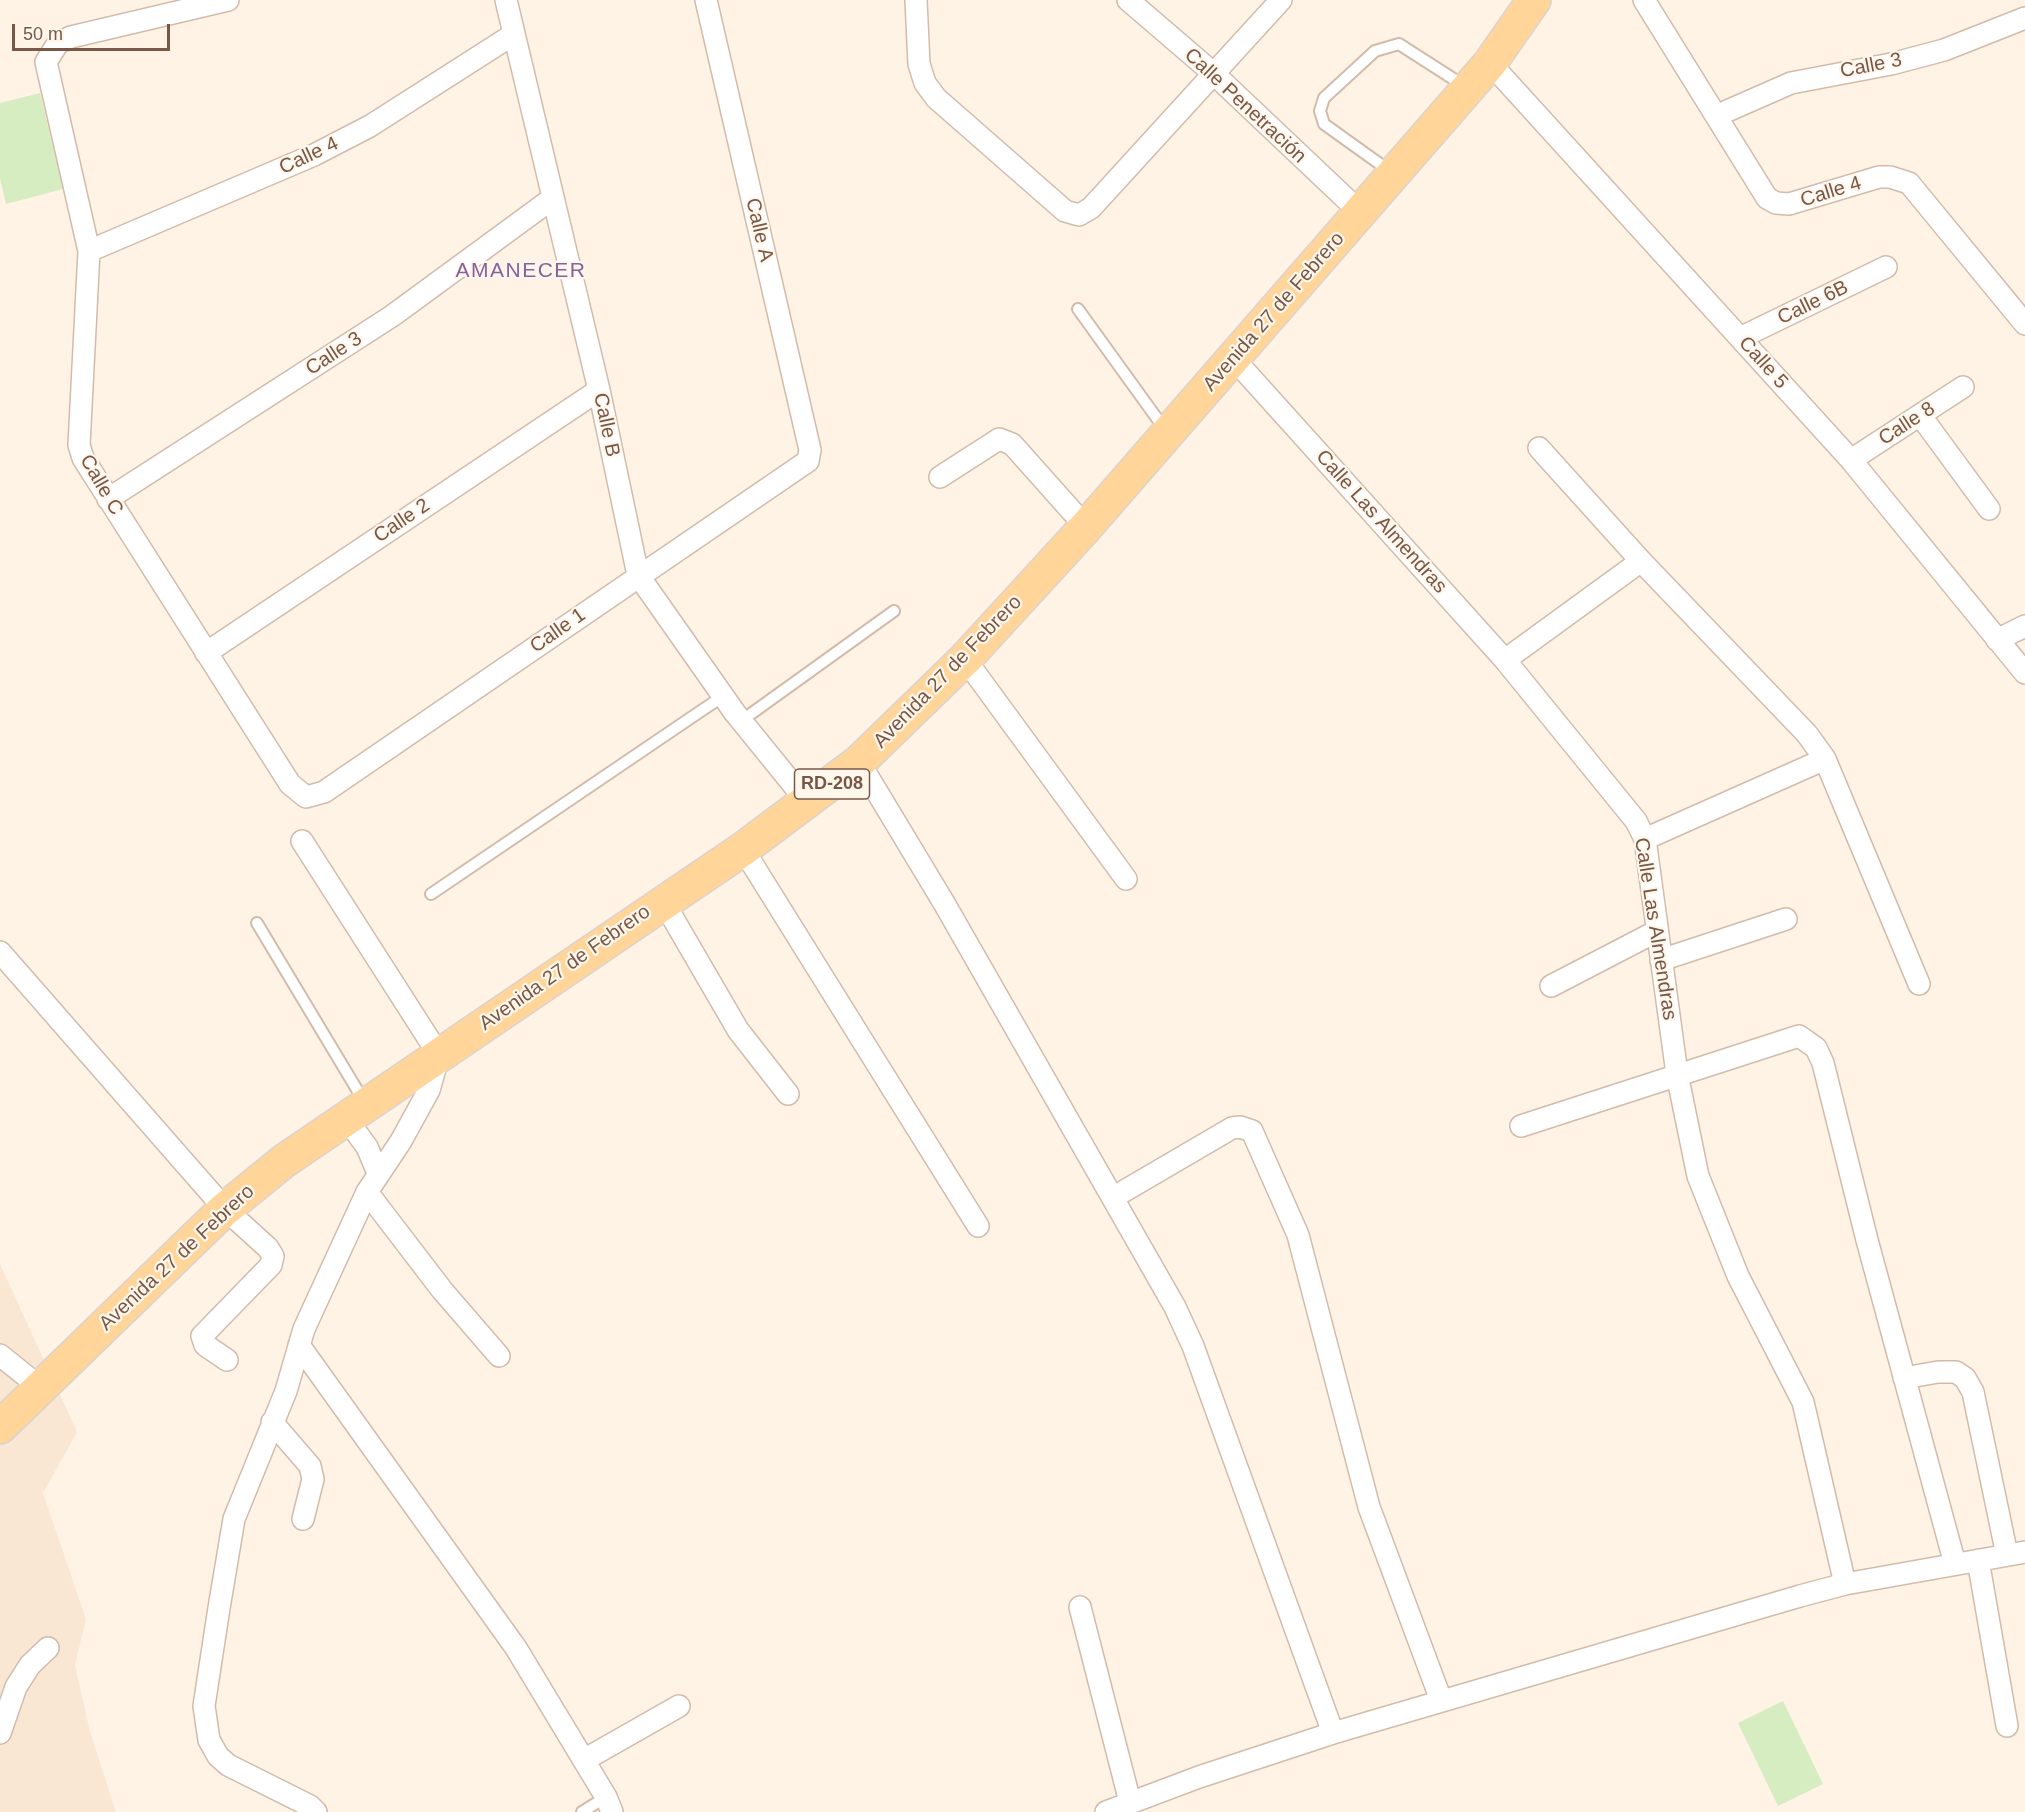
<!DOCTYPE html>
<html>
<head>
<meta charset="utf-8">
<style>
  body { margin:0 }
  #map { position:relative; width:2025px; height:1812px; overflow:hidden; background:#fef3e4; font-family:Helvetica,sans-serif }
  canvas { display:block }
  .scale { position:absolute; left:12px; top:24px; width:158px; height:27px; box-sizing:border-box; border:3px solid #795747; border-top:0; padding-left:8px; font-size:18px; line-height:21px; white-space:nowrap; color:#795747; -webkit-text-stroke:4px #fff7ec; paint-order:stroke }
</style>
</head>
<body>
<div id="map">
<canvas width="2025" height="1812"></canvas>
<div class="scale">50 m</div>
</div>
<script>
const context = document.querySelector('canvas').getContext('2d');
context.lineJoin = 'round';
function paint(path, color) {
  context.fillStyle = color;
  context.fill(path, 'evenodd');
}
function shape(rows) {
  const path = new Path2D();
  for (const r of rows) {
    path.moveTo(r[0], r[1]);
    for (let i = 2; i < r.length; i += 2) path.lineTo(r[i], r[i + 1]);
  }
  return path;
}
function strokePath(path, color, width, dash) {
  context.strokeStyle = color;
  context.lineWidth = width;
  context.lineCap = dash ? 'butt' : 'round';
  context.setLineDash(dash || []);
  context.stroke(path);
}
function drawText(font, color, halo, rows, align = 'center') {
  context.font = font + ' Helvetica,sans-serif';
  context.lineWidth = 4.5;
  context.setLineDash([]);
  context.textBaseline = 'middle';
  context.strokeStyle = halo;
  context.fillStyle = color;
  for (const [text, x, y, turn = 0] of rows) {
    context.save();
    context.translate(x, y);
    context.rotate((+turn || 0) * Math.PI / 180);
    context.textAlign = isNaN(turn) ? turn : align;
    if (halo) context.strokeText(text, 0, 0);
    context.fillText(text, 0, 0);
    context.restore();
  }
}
paint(shape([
  [0,1264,77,1432,43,1493,86,1619,75,1665,90,1732,116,1812,0,1812]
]), '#f9e7d4');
paint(shape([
  [40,93,63,189,6,204,0,178,0,103],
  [1783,1701,1823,1784,1778,1806,1738,1723]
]), '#d5edc1');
const service = shape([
  [1391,172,1324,124,1320,111,1324,98,1375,51,1399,44,1466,87],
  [1078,309,1166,431],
  [741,721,894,611],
  [431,894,723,696],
  [257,923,365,1103],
  [582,1812,606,1797]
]);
const minor = shape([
  [228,0,71,37,58,43,46,62,89,251,79,445,83,458,290,784,306,797,324,792,808,461,810,450,706,0],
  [506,0,599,390,638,575,735,713,808,803],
  [916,0,919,64,925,83,936,98,1065,211,1079,215,1091,208,1281,0],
  [1128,0,1213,73,1361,213],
  [1644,0,1767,198,1776,203,1789,204,1879,177,1890,177,1909,183,2025,324],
  [1490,63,1851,460,2025,673],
  [1718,115,1791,83,1891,64,1944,50,2025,18],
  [89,251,314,155,370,126,514,34],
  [1740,338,1886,267],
  [1234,359,1505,660,1636,821,1645,839,1677,1074,1698,1176,1738,1276,1803,1402,1845,1584],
  [1920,415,1989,509],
  [1539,448,1641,561,1807,734,1825,759,1919,984],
  [1851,460,1963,387],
  [940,477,999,439,1012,444,1086,527],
  [108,499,392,316,553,198],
  [1997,640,2025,626],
  [206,653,599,390],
  [965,659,1126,879],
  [1505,660,1641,561],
  [859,762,944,903,1175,1307,1193,1346,1333,1733],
  [1645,839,1825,759],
  [302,841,439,1055,429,1090,401,1141,367,1192,304,1329,286,1391,234,1519,219,1608,204,1706,209,1740,218,1756,228,1765,310,1806,316,1812],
  [743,849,978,1226],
  [663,901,738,1030,788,1094],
  [0,952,225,1209,268,1248,273,1256,271,1265,202,1336,205,1345,227,1360],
  [1661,960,1786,919],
  [1551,986,1657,931],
  [345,1117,367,1147,378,1173],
  [1521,1126,1799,1036,1816,1048,1823,1063,1867,1240,1955,1564],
  [367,1192,442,1290,499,1356],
  [1114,1197,1232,1128,1240,1127,1252,1131,1298,1235,1369,1507,1441,1700],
  [299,1345,516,1648,606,1797,612,1812],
  [0,1355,41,1388],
  [1904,1378,1938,1372,1956,1372,1965,1378,1973,1392,2007,1555],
  [272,1422,310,1466,313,1479,303,1519],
  [1978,1560,2007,1726],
  [1080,1607,1130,1802],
  [0,1733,16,1687,30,1665,48,1648],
  [584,1760,679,1706],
  [1106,1812,1199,1777,1333,1733,1800,1596,1845,1584,2025,1552]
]);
const primary = shape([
  [0,1427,225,1209,284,1161,743,849,859,762,965,659,1086,527,1490,63,1534,0]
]);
strokePath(service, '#d3bbab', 14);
strokePath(minor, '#d3bbab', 24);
strokePath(primary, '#dcd3cf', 36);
strokePath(service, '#fff', 10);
strokePath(minor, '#fff', 21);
strokePath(primary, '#ffd59a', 33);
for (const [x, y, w] of [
  [832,784,75]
]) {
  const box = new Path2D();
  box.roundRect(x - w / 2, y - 15, w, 30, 4.5);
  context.fillStyle = '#fff7ec';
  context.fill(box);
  strokePath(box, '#795747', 1.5);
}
drawText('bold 18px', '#795747', null, [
  ["RD-208",832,784]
]);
drawText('20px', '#795747', '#fff7ec', [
  ["Calle 3",1871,66,-11],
  ["Calle Penetración",1245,106,43],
  ["Calle 4",309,156,-25],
  ["Calle 4",1831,192,-17],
  ["Calle A",759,230,77],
  ["Calle 6B",1813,303,-26],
  ["Avenida 27 de Febrero",1274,312,-49],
  ["Calle 3",334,354,-33],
  ["Calle 5",1763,363,48],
  ["Calle 8",1907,424,-33],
  ["Calle B",606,425,78],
  ["Calle C",101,485,60],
  ["Calle 2",402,521,-34],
  ["Calle Las Almendras",1381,522,48],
  ["Calle 1",558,631,-35],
  ["Avenida 27 de Febrero",948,672,-46],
  ["Calle Las Almendras",1655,929,81],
  ["Avenida 27 de Febrero",565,968,-35],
  ["Avenida 27 de Febrero",177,1258,-43]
]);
context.letterSpacing = '1.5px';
drawText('21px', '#87629d', '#fff7ec', [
  ["AMANECER",521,271]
]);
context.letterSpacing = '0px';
</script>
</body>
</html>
